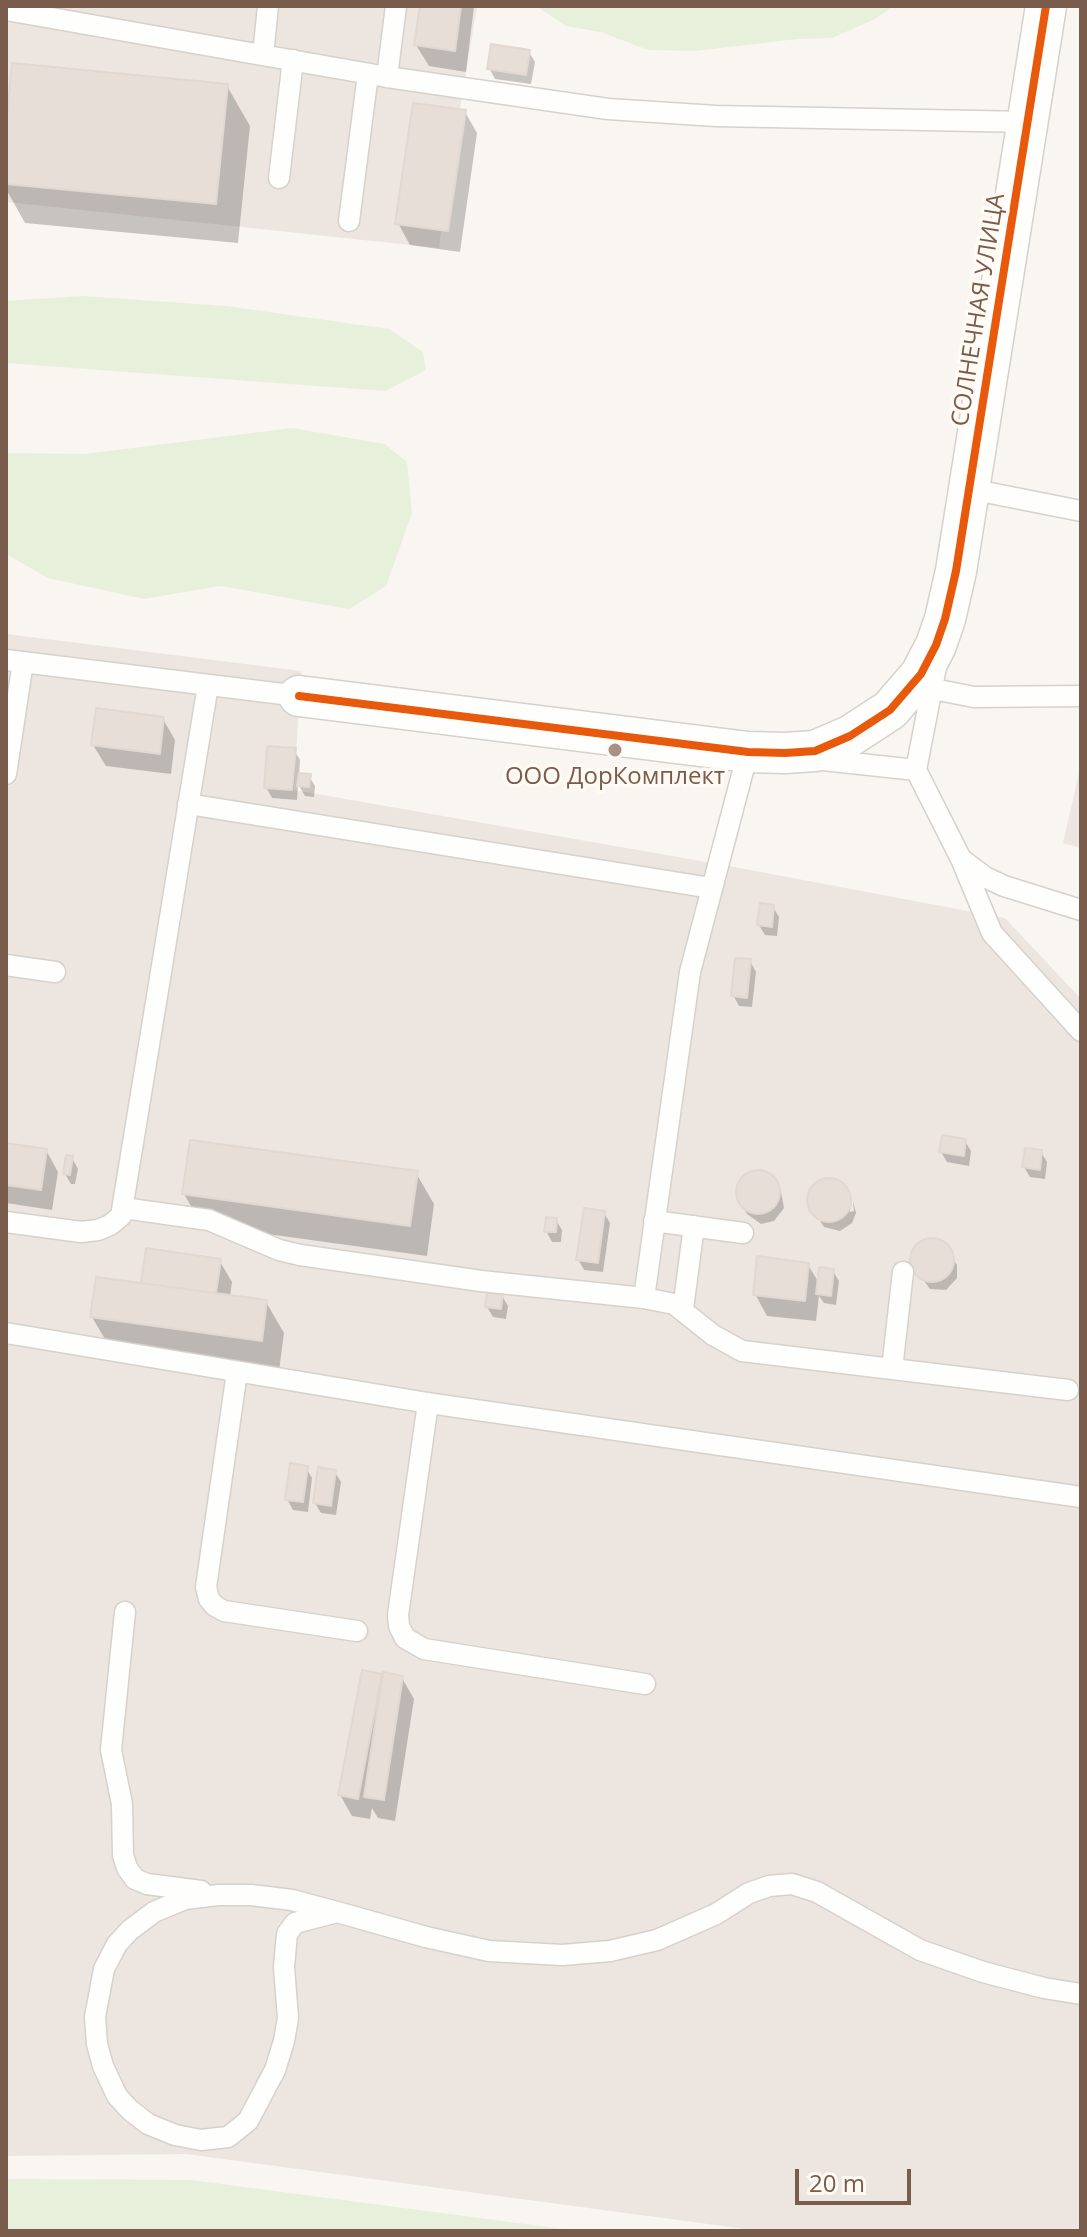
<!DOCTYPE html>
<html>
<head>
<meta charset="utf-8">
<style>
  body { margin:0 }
  #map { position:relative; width:1087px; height:2237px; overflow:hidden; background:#f9f5f0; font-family:"Open Sans",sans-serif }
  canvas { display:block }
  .frame { position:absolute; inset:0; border:8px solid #7a5c4d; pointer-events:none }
  .scale { position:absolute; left:795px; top:2169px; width:116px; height:36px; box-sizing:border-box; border:4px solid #7a5c4d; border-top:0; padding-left:10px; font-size:24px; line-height:28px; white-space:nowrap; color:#7a5c4d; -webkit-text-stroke:6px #fffaf3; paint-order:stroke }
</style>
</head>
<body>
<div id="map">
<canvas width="1087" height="2237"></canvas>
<div class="frame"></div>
<div class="scale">20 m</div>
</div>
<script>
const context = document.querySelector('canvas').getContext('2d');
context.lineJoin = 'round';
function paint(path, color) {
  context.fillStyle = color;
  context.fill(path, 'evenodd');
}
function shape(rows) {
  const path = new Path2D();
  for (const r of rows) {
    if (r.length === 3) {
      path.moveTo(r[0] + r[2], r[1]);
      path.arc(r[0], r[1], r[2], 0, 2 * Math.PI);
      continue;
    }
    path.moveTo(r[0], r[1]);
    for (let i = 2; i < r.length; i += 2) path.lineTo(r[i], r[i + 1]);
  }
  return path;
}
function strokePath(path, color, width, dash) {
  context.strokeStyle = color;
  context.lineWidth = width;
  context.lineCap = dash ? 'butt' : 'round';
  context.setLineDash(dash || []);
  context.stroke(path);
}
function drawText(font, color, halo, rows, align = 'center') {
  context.font = font + ' "Open Sans",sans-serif';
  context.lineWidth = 7;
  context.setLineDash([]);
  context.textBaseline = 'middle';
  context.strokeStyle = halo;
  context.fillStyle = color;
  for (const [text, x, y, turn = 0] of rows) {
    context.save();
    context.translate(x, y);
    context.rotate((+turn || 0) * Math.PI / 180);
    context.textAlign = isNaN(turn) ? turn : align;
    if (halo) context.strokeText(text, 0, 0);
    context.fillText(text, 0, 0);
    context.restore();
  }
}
paint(shape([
  [6,6,477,6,460,109,466,110,448,231,441,231,439,248,6,202],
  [6,634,301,671,294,790,718,864,1005,918,1081,999,1081,2231,760,2231,186,2154,6,2156],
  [1081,764,1081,848,1063,843]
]), '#ede5e0');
paint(shape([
  [536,6,893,6,875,19,832,38,797,39,695,51,648,50,601,32,566,26],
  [83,296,226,306,389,329,423,352,426,370,385,391,6,363,6,301],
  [292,428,385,444,407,462,412,513,386,586,349,609,221,586,144,599,48,578,6,554,6,453,85,454],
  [6,2179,191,2180,578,2231,6,2231]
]), '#e7f0db');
paint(shape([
  [422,6,474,6,466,72,429,66,416,45],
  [529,52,535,62,531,84,495,79,489,68],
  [227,86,250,126,238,243,25,223,6,189,6,148],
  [465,112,477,133,460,252,410,245,398,223],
  [163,719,175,740,171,774,106,766,93,745],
  [294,750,300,760,299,775,309,776,315,786,314,797,305,796,298,784,297,800,272,798,266,787],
  [773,907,779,917,777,936,765,935,759,925],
  [750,961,756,972,752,1007,739,1006,733,995],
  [965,1141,971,1151,969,1166,947,1162,941,1152],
  [6,1145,46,1150,58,1172,52,1210,6,1203],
  [1041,1152,1047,1162,1045,1179,1030,1177,1024,1167],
  [72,1158,78,1169,75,1184,71,1184,65,1174],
  [416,1173,434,1204,427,1256,202,1225,184,1194],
  [752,1173,763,1173,774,1181,781,1192,784,1208,774,1221,761,1224,747,1214,741,1203,738,1189,745,1177],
  [823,1181,837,1182,848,1193,850,1212,854,1211,853,1202,854,1205,856,1213,852,1223,840,1231,824,1227,810,1205,813,1189],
  [604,1213,610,1223,603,1272,584,1270,578,1259],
  [556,1220,562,1230,561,1242,552,1242,546,1231],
  [929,1240,942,1243,957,1265,957,1278,946,1290,930,1289,913,1265,916,1249],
  [219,1260,232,1282,230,1297,266,1302,284,1333,279,1371,110,1348,92,1317,145,1286,143,1282],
  [808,1265,819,1283,833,1271,839,1281,836,1305,824,1303,819,1296,816,1321,767,1316,755,1294],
  [502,1296,508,1306,506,1319,493,1317,487,1307],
  [306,1468,312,1478,308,1512,293,1510,287,1499],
  [335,1472,341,1482,336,1515,321,1513,315,1503],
  [363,1672,402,1678,414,1699,395,1821,378,1818,372,1808,370,1819,352,1816,340,1795]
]), '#0003');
const building = shape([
  [420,6,461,6,455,51,414,45,420,6],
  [491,44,530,50,526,75,487,69,491,44],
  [12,63,228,84,216,204,6,184,6,127,12,63],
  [413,103,466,110,448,231,395,224,413,103],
  [96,708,164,717,160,754,91,745,96,708],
  [267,746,296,748,292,790,264,788,267,746],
  [299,773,311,774,309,787,297,786,299,773],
  [760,903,774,905,772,927,757,925,760,903],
  [735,958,751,959,747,998,731,996,735,958],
  [942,1135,966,1139,964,1156,939,1152,942,1135],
  [190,1140,418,1171,410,1226,182,1194,190,1140],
  [6,1143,47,1149,41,1190,6,1185,6,1143],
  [1025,1148,1042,1150,1040,1170,1022,1167,1025,1148],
  [66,1155,73,1156,70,1175,63,1174,66,1155],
  [758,1192,22],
  [829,1200,22],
  [584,1208,605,1211,598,1263,576,1260,584,1208],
  [546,1217,557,1218,556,1232,544,1232,546,1217],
  [932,1260,22],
  [146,1248,221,1259,216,1293,141,1283,146,1248],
  [757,1256,809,1263,805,1301,753,1295,757,1256],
  [819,1267,834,1269,831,1296,816,1294,819,1267],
  [96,1277,267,1300,262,1341,90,1317,96,1277],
  [487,1292,503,1294,501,1309,485,1307,487,1292],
  [290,1463,308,1466,303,1502,285,1500,290,1463],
  [318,1467,336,1470,331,1506,313,1503,318,1467],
  [362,1670,382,1674,358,1799,338,1795,362,1670],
  [383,1672,403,1676,384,1800,364,1797,383,1672]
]);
paint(building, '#e6ded7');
strokePath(building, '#e2d8d2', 2);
const lane = shape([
  [6,10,387,77,608,109,716,116,1029,122],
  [263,55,268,6],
  [387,77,396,6],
  [279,178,293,60],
  [349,221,368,74],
  [970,489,1081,511],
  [6,660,299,696],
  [936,667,916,770,961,859,985,877,1004,886,1081,910],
  [918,686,974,697,1081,696],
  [814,759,916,770],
  [6,774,23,662],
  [188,804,711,888],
  [961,859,992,933,1081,1031],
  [6,965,55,972],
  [123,1208,209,1220,279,1250,300,1255,481,1281,644,1298,674,1304,713,1335,742,1351,1068,1390],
  [654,1221,743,1233],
  [6,1222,81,1232,98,1230,110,1225,121,1216,208,685],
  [644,1298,690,972,748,752,755,753],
  [683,1309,694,1226],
  [6,1333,428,1403,1081,1497],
  [892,1369,903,1272],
  [237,1372,206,1587,209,1599,215,1606,224,1611,357,1631],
  [428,1403,398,1615,399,1626,405,1638,424,1649,645,1684],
  [125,1612,111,1750,122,1804,123,1855,127,1868,135,1879,147,1884,201,1891],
  [337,1912,295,1923,287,1934,284,1967,288,2018,284,2041,275,2070,248,2121,228,2137,201,2140,175,2135,148,2124,130,2110,117,2096,103,2066,97,2044,95,2017,104,1969,117,1944,130,1930,154,1912,185,1899,218,1895,251,1895,292,1900,337,1912,426,1937,489,1951,562,1955,610,1951,657,1940,716,1914,749,1893,769,1886,792,1884,817,1892,920,1950,983,1972,1044,1988,1081,1994]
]);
const street = shape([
  [299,696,748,752,785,753,815,751,850,736,890,710,921,674,936,645,945,619,956,571,1046,6]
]);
strokePath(lane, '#d7d1cb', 23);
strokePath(street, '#d7d1cb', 43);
strokePath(lane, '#fefefd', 20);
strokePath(street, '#fefefd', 40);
strokePath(shape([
  [299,696,748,752,785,753,815,751,850,736,890,710,921,674,936,645,945,619,956,571,1046,6]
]), '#e8590c', 8);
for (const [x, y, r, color] of [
  [615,750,8,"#a69286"]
]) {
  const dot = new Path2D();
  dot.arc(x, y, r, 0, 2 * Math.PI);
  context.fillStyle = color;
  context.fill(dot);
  strokePath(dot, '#fffaf3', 3);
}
drawText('24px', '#7a5c4d', '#fffaf3', [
  ["СОЛНЕЧНАЯ УЛИЦА",979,310,-81]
]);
drawText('24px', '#7a5c4d', '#fffaf3', [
  ["ООО ДорКомплект",615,777]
]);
</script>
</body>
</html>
